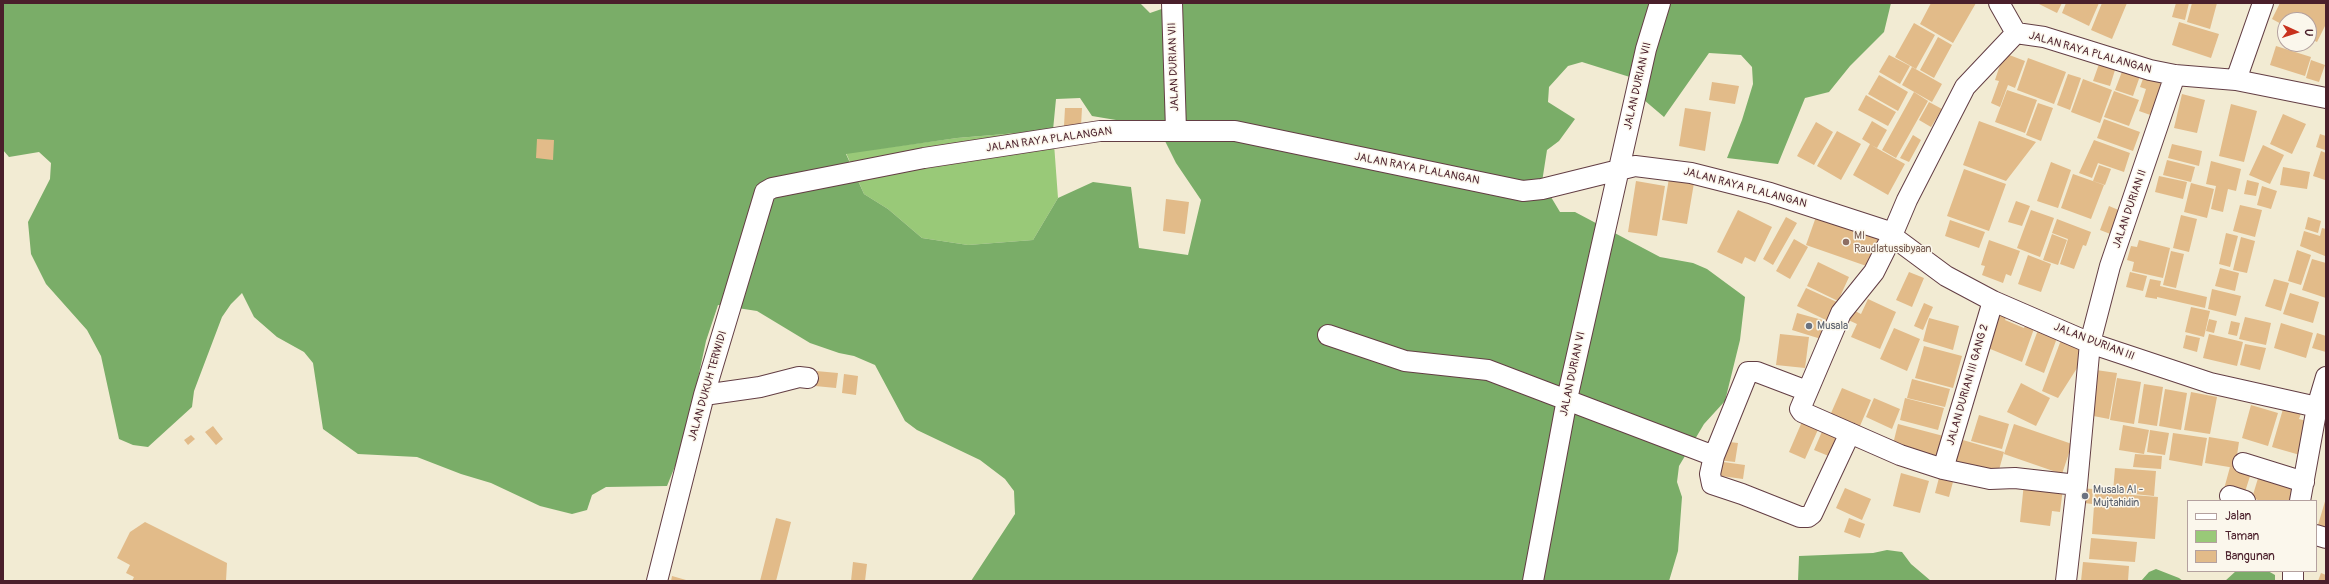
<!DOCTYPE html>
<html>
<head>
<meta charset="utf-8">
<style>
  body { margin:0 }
  #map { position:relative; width:2329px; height:584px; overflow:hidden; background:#f2ebd3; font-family:Pangolin,sans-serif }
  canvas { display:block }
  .frame { position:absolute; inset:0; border:4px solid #4a1f2b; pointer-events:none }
  .legend { position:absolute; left:2187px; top:500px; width:130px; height:72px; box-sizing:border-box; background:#fbf7ec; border:1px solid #b4a19f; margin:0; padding:5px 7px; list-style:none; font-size:12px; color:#4a1f2b }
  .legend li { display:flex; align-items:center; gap:8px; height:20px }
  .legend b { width:20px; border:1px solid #b4a19f }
  .north { position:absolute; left:2277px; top:12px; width:40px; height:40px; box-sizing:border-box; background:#fbf7ec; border:1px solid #b4a19f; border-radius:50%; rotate:93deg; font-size:11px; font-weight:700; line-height:16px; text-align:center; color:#4a1f2b }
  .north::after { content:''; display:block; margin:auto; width:14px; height:18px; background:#c8321e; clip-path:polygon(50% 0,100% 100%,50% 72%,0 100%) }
</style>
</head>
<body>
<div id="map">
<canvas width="2329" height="584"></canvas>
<div class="frame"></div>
<ul class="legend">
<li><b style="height:5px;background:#fff"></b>Jalan</li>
<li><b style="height:11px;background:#99c978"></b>Taman</li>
<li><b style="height:11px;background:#e2bb89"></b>Bangunan</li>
</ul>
<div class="north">U</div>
</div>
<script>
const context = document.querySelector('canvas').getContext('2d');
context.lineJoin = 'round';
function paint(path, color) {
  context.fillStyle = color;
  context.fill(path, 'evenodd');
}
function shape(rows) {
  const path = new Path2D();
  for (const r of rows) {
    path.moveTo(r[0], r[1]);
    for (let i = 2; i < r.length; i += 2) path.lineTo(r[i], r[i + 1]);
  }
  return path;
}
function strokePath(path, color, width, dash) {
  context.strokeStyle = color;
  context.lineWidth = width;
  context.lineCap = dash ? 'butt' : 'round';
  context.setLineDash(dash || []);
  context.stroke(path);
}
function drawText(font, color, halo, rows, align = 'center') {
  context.font = font + ' Pangolin,sans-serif';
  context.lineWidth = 3;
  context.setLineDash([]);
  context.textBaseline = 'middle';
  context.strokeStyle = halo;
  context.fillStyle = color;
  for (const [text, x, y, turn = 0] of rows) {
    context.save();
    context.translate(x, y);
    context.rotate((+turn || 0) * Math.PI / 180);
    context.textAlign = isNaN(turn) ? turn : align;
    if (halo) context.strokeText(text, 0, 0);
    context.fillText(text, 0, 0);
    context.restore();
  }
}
paint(shape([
  [1053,130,1058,198,1033,240,968,245,922,238,888,209,864,194,846,153,957,138]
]), '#99c978');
paint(shape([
  [3,3,1140,3,1150,13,1179,3,1891,3,1884,32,1850,66,1829,92,1805,98,1778,164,1727,158,1742,120,1753,84,1752,67,1741,55,1709,53,1664,117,1637,94,1633,78,1582,62,1568,66,1549,87,1548,102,1575,119,1559,141,1547,150,1542,182,1560,212,1575,212,1660,257,1693,263,1707,269,1745,297,1740,340,1725,401,1704,424,1679,466,1677,482,1682,497,1678,551,1669,581,971,581,1015,514,1014,491,1005,479,980,460,917,430,905,421,875,365,854,356,839,353,810,343,757,311,718,305,706,341,684,444,667,486,606,487,592,495,587,510,572,514,540,506,491,483,461,474,417,457,358,454,323,429,313,363,304,352,277,337,254,317,242,293,231,304,222,317,194,391,192,407,148,447,133,445,119,439,101,356,87,330,46,284,31,254,28,222,50,179,51,163,39,152,9,157,3,150],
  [1080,98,1092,116,1158,127,1176,163,1201,200,1188,255,1139,248,1131,187,1093,182,1058,198,1033,240,968,245,922,238,888,209,864,194,846,154,957,138,1053,130,1056,99],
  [1887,550,1902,552,1911,564,1931,581,1798,581,1799,556,1873,553],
  [2156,569,2179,578,2183,581,2141,581,2149,572],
  [2236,571,2268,571,2275,575,2275,581,2225,581]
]), '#7aad68');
paint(shape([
  [1931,3,1976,3,1953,43,1920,24],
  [2037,3,2062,3,2057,13],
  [2066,3,2099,3,2089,26,2062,13],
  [2102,3,2127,3,2112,39,2091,30],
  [2176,3,2189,3,2185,20,2172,17],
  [2192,3,2217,3,2210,29,2187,22],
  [2280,3,2326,3,2326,24,2317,42,2309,38,2309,20,2285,20,2285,26,2272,19],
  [2179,22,2219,34,2211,58,2172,45],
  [1914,23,1935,35,1916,69,1895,57],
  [1938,37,1952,45,1934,78,1920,70],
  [2276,46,2311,57,2305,76,2270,65],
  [2004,53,2025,61,2015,88,2008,85,2000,107,1991,103,1999,81,1995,80],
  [1889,55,1910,66,1900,84,1879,72],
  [2028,58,2066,72,2054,104,2017,90],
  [2311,60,2325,65,2319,82,2306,78],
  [2099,64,2115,70,2110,86,2093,81],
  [1912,67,1942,84,1932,102,1902,85],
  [2123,69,2140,76,2133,96,2115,90],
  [2068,74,2081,78,2070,110,2057,105],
  [1879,75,1908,92,1898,111,1868,94],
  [2144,76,2167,84,2156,117,2139,111,2146,89,2140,87],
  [2083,79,2112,90,2100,123,2071,112],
  [1712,82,1739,86,1735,104,1709,100],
  [2007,90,2037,100,2025,133,1995,122],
  [2114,91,2139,100,2129,126,2104,117],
  [1914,92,1928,101,1896,158,1882,150],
  [2182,94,2205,100,2197,133,2174,128],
  [1866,95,1896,112,1888,126,1858,110],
  [1929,102,1942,109,1931,127,1919,120],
  [2038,103,2053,108,2041,141,2026,135],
  [2231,104,2257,111,2244,162,2219,156],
  [1065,108,1082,108,1081,126,1064,126],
  [1685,108,1711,112,1705,151,1679,146],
  [2283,114,2306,124,2292,154,2270,144],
  [2104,119,2140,132,2133,151,2097,138],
  [1872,121,1887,130,1877,148,1871,145,1905,164,1888,195,1853,175,1870,144,1862,139],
  [1979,121,2036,142,2006,181,1963,165],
  [1816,122,1833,132,1814,165,1797,156],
  [1837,131,1861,144,1841,180,1817,166],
  [2320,134,2326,136,2325,150,2316,147],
  [1913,135,1921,140,1909,162,1900,158],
  [537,139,554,140,553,160,536,158],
  [2094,140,2130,153,2124,172,2098,163,2092,178,2079,173],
  [2172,144,2202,151,2199,166,2168,158],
  [2263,145,2284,155,2270,184,2249,175],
  [2321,151,2326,153,2325,180,2313,176],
  [2167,160,2195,167,2191,182,2163,175],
  [2211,161,2241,169,2236,191,2228,189,2223,212,2211,209,2216,186,2206,184],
  [2051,162,2071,170,2058,208,2037,201],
  [2099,165,2111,169,2105,185,2093,181],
  [2283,167,2310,172,2307,189,2280,185],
  [1964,169,2006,184,1989,231,1947,216],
  [2073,174,2104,185,2091,219,2061,208],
  [2159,176,2187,182,2183,199,2155,192],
  [1669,178,1694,183,1687,224,1662,220],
  [2247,180,2259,183,2256,196,2244,194],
  [1636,181,1665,186,1657,236,1628,232],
  [2191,183,2214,189,2207,218,2184,212],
  [2262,186,2277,191,2271,209,2257,205],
  [1166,199,1189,202,1185,234,1163,231],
  [2016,201,2030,206,2022,226,2008,222],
  [2240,205,2262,210,2255,237,2233,231],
  [2109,206,2121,211,2113,235,2100,230],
  [1738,210,1772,227,1755,262,1745,257,1742,264,1717,252],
  [2031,210,2054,218,2040,257,2017,248],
  [1817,214,1885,238,1875,269,1806,245],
  [2181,215,2197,219,2189,252,2173,248],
  [1786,217,1797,223,1773,265,1763,259],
  [2308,217,2321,221,2318,233,2305,229],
  [2057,219,2091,232,2086,246,2083,245,2074,269,2060,264,2068,239,2052,233],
  [1950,220,1985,232,1979,248,1945,236],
  [2322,228,2326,229,2325,256,2300,246,2304,231,2320,236],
  [2226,233,2238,236,2230,267,2219,264],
  [2052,234,2067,240,2058,265,2043,260],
  [2241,237,2255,241,2247,273,2233,270],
  [1794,239,1808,247,1790,279,1776,271],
  [1989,240,2020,251,2011,276,2006,274,2003,283,1982,275,1985,266,1981,265],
  [2139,240,2170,248,2163,278,2132,271,2134,262,2127,260,2131,246,2137,247],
  [2297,250,2311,255,2301,285,2288,281],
  [2171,251,2184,254,2176,288,2163,285],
  [2028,255,2051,264,2041,292,2018,284],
  [2312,259,2326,263,2326,298,2302,290],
  [1818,262,1849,277,1838,301,1807,286],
  [2220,268,2239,273,2235,291,2215,286],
  [1909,272,1924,278,1912,307,1896,300],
  [2130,272,2147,276,2143,291,2126,287],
  [2150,279,2161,281,2160,286,2207,297,2205,308,2157,297,2157,299,2145,297],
  [2274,279,2289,283,2281,311,2265,306],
  [1806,288,1839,303,1830,322,1797,306],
  [2212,289,2241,296,2236,316,2208,309],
  [2290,293,2319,302,2313,323,2283,314],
  [1868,299,1896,312,1880,349,1851,337,1857,324,1846,319,1851,309,1861,314],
  [1924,303,1933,307,1923,330,1914,326],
  [2191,307,2210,311,2204,337,2185,332],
  [1998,309,2008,312,2005,320,2024,328,2027,322,2035,326,2022,362,1983,346],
  [1797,313,1826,321,1821,339,1792,330],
  [2245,317,2271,323,2266,345,2239,339],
  [1929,318,1959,326,1953,350,1923,341],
  [2209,319,2217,321,2214,333,2206,331],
  [2231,321,2240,323,2237,336,2228,334],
  [2281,323,2313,333,2306,358,2274,348],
  [1894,328,1920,339,1907,371,1880,359],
  [2038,330,2057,338,2044,373,2025,365],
  [2317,333,2326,336,2326,352,2312,348],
  [1780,334,1809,337,1805,368,1776,365],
  [2209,334,2243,342,2237,366,2203,358],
  [2186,335,2200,338,2197,352,2183,348],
  [2061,340,2086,354,2058,398,2042,391],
  [2245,344,2266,348,2260,370,2240,365],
  [1924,346,1962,356,1953,388,1915,378],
  [2096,370,2117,373,2109,419,2088,415],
  [816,371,838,373,836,388,815,386],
  [844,374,858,376,856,395,842,393],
  [2117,378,2141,382,2134,424,2110,420],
  [1912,379,1950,389,1945,407,1907,398],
  [2021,383,2050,398,2036,426,2007,412],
  [2144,384,2163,387,2157,426,2138,423],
  [1842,388,1871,400,1857,433,1828,420],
  [2165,389,2187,393,2181,430,2159,426],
  [2191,392,2217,397,2210,434,2184,430],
  [1874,398,1900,409,1892,429,1866,417],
  [1905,398,1944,408,1938,430,1900,420],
  [2285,402,2303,408,2299,419,2310,422,2300,455,2272,447],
  [2251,405,2278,413,2268,446,2242,438],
  [1979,415,2009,424,2002,449,1971,441],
  [1804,417,1820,425,1805,459,1789,452],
  [1898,424,1951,438,1945,462,1892,448],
  [2014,424,2072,444,2062,474,2004,454],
  [2123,425,2149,430,2144,454,2119,450],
  [213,426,223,439,216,445,205,432],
  [1824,427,1841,435,1831,457,1814,450],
  [2150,430,2169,433,2165,455,2147,452],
  [2173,433,2207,438,2202,466,2169,460],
  [191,435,195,439,188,445,184,440],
  [2209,437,2239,442,2235,468,2205,463],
  [1956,438,2004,452,1997,477,1948,463],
  [1721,441,1738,443,1735,462,1718,460],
  [2135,454,2162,456,2161,469,2133,467],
  [1716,461,1745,465,1743,479,1714,475],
  [2230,467,2251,473,2244,495,2224,489],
  [2115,468,2156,471,2154,496,2113,492],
  [1901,473,1929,481,1920,513,1893,506],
  [1940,474,1954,478,1949,497,1935,493],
  [2259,475,2294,485,2289,501,2261,501,2252,498],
  [2024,483,2063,488,2060,512,2052,511,2050,526,2020,522],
  [1845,488,1871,499,1862,520,1836,508],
  [2078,488,2093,489,2092,504,2077,502],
  [2095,492,2158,497,2155,539,2092,534],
  [2326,498,2326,527,2318,525],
  [776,518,791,522,776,581,760,581],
  [1849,518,1865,524,1860,538,1844,532],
  [145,522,227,563,226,581,132,581,134,577,126,573,130,565,117,558,130,532],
  [2091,538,2137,542,2135,562,2089,559],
  [853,562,867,564,865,581,851,581],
  [2083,562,2129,566,2128,581,2081,581],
  [2321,573,2326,575,2326,581,2318,581],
  [672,576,686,580,686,581,671,581]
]), '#e2bb89');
const minor = shape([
  [1172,3,1176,130],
  [1999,3,2016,33],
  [2236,80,2263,3],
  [1893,233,1892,236,1946,276,1993,301,2090,343,2210,383,2317,407],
  [1892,236,1874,272,1841,313,1800,409,1802,412,1900,455,1943,469,1990,479,2015,478,2077,485],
  [1328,335,1405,361,1488,370,1714,456,1710,474,1712,484,1742,494,1800,517,1808,517,1812,514,1850,433],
  [704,395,760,387,799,377,808,378],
  [1714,456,1748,372,1757,372,1807,391],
  [2243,463,2304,482],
  [1943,469,1993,301],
  [2230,496,2245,501],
  [2300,501,2317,407,2326,377],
  [2316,535,2326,538],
  [657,581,704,395,765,192,772,188,924,158,1100,131,1235,131,1523,191,1542,189,1635,166,1691,173,1770,193,1893,233,1907,200,1965,87,2016,33,2044,37,2150,70,2175,75,2236,80,2326,98],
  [1533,581,1567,399,1646,49,1660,3],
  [2066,581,2077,485,2090,343,2110,266,2175,75],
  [2293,581,2293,571]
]);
strokePath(minor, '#633e44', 22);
strokePath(minor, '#fff', 20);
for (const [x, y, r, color] of [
  [1846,242,4,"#8d6e63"],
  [1809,326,4,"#6b7280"],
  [2085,496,4,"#6b7280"]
]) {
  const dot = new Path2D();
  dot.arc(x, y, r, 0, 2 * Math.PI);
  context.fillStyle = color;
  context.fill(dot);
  strokePath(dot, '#fbf7ec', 1.5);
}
drawText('11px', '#4a1f2b', '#fbf7ec', [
  ["JALAN RAYA PLALANGAN",2090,53,16],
  ["JALAN DURIAN VII",1174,67,-92],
  ["JALAN DURIAN VII",1638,86,-77],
  ["JALAN RAYA PLALANGAN",1049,140,-8],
  ["JALAN RAYA PLALANGAN",1417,169,11],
  ["JALAN RAYA PLALANGAN",1745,188,15],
  ["JALAN DURIAN II",2130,209,-71],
  ["JALAN DURIAN III",2094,342,21],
  ["JALAN DURIAN VI",1573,374,-78],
  ["JALAN DURIAN III GANG 2",1968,385,-74],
  ["JALAN DUKUH TERWIDI",708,386,-74]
]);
drawText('11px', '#785e54', '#fbf7ec', [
  ["MI",1854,236],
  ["Raudlatussibyaan",1854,249]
], 'left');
drawText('11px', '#5b616d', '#fbf7ec', [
  ["Musala",1817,326],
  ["Musala Al -",2093,490],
  ["Mujtahidin",2093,503]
], 'left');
</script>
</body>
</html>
